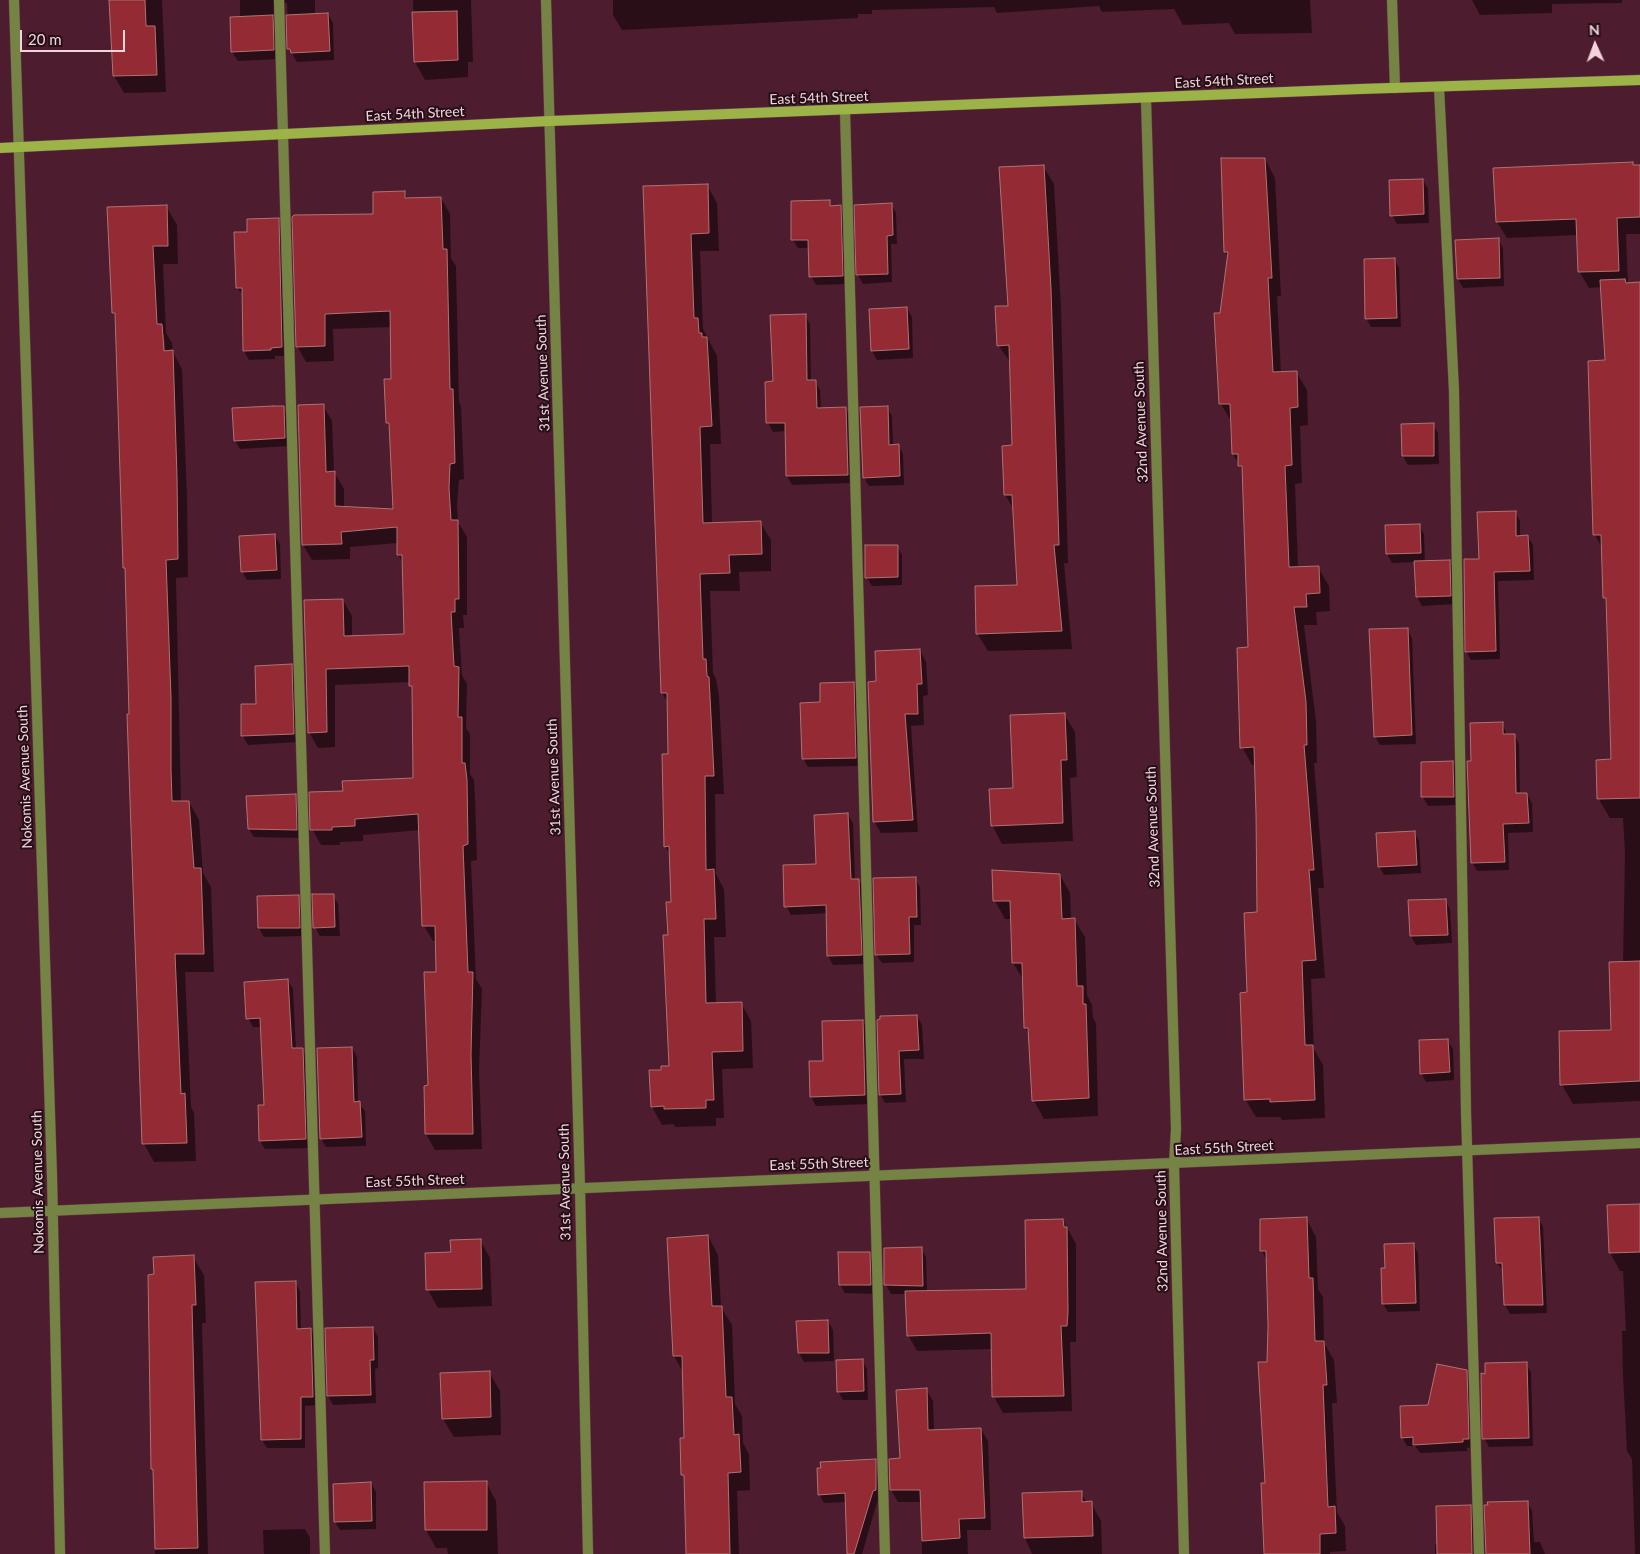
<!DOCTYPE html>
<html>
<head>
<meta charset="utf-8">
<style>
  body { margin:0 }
  #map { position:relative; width:1640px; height:1554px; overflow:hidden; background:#4d1c2e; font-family:Lato,sans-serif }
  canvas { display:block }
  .north { position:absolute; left:1570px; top:20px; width:50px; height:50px; -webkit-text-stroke:4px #250f17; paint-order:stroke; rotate:358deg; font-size:14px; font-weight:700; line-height:20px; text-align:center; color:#f4d3dc }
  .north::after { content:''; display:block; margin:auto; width:18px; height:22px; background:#f4d3dc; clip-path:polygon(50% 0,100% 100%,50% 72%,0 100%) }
  .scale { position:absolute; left:20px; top:30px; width:105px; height:22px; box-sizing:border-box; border:2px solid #f4d3dc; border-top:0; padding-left:6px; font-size:15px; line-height:18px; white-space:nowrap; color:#f4d3dc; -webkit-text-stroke:4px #250f17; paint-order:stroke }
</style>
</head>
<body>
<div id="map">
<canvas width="1640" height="1554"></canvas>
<div class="north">N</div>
<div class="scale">20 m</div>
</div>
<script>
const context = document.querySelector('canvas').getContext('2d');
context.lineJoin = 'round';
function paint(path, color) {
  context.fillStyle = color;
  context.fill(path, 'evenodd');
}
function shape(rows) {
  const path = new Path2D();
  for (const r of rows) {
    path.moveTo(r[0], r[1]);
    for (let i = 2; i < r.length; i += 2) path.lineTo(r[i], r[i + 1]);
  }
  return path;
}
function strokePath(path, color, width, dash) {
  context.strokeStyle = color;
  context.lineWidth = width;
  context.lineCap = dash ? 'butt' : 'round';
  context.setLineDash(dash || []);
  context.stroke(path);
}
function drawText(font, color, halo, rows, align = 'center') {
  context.font = font + ' Lato,sans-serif';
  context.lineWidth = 4;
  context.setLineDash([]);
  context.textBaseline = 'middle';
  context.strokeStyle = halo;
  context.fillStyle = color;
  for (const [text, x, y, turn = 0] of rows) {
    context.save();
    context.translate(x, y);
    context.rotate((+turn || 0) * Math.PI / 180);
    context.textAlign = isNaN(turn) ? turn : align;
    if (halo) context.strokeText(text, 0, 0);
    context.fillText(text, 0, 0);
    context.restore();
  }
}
paint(shape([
  [110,0,162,0,166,92,124,93,114,76],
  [240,0,315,0,315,15,328,14,333,23,334,60,297,62,289,49,287,3,281,2,278,59,238,61,232,52,231,18,240,18],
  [413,0,471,0,473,62,468,62,468,77,425,80,415,62],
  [613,0,1310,0,1312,33,1235,34,1229,23,1183,25,1174,9,1102,12,1099,6,997,13,994,7,872,10,872,14,858,14,858,18,622,30,613,15],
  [1472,0,1622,0,1622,3,1552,4,1552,13,1480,15],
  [1265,159,1275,178,1281,296,1277,296,1281,373,1296,372,1307,390,1308,425,1300,426,1302,483,1295,484,1298,568,1318,567,1329,586,1330,611,1316,612,1317,625,1304,625,1316,721,1317,763,1314,763,1324,888,1318,888,1325,978,1311,979,1314,1049,1323,1065,1325,1118,1282,1120,1280,1117,1256,1117,1245,1099,1249,993,1258,913,1256,765,1252,765,1242,747,1249,648,1244,473,1233,454,1232,422,1220,403,1221,315,1229,259,1225,252,1222,160],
  [1633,163,1634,166,1640,166,1640,234,1626,234,1628,284,1640,283,1640,1101,1573,1104,1562,1085,1612,1031,1623,963,1625,853,1623,818,1610,818,1598,798,1612,760,1607,603,1604,597,1602,548,1595,535,1589,362,1606,361,1601,287,1589,288,1579,271,1578,235,1507,238,1497,222],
  [1043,166,1054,184,1061,308,1068,563,1064,563,1072,649,988,651,977,633,1019,586,1015,511,1005,495,1003,447,1014,447,1011,363,998,345],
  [1423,180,1428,189,1429,223,1397,224,1392,215],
  [707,185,717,203,719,251,700,251,703,329,717,356,721,444,710,444,712,524,760,522,771,540,771,571,739,572,740,591,710,591,713,673,716,679,719,696,724,794,715,794,716,874,724,889,726,937,714,937,716,1004,741,1003,751,1021,753,1068,722,1069,724,1118,716,1118,716,1126,675,1127,674,1124,662,1125,652,1107,663,1071,670,1067,669,936,672,903,671,857,665,846,669,755,668,703,662,693,645,187],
  [404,192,408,199,441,198,450,214,451,258,456,266,459,402,461,406,464,479,459,480,457,504,458,522,467,537,467,615,463,615,464,628,459,628,462,675,467,684,466,728,470,734,470,774,474,780,475,797,477,860,471,861,476,979,482,989,479,1070,482,1149,435,1150,426,1134,438,973,437,941,433,941,424,926,420,830,363,835,363,841,340,842,340,845,321,845,312,829,344,793,415,779,413,690,411,682,335,685,335,747,318,748,309,732,343,600,352,616,352,637,405,636,404,564,398,555,398,543,350,547,350,559,312,560,303,545,323,405,332,421,334,472,344,489,344,507,394,510,390,429,387,423,392,380,391,327,333,329,334,361,306,362,297,346,375,215],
  [829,201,832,207,840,207,845,215,847,284,816,285,811,276,809,248,798,248,793,240],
  [891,204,896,213,897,244,891,244,892,282,863,284,858,275],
  [166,206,177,225,178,264,163,264,166,333,172,343,173,352,182,369,187,497,188,577,176,578,181,802,189,802,199,820,203,873,211,887,214,972,185,972,191,1107,194,1113,196,1161,154,1162,144,1144,128,715,130,715,126,571,124,567,116,318,113,312],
  [162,332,164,335,166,357,163,357],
  [278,219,283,228,287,356,275,356,275,359,249,360,244,351,244,296,237,288,248,233],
  [1498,239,1503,248,1504,286,1463,288,1458,279],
  [1394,259,1399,268,1401,327,1371,327,1366,318],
  [907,308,912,317,913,358,877,360,872,351],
  [805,315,810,324,811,381,815,381,820,390,821,410,846,409,851,417,852,483,792,485,787,476,786,431,773,432,768,423],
  [283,407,288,416,289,446,240,449,235,441],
  [887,407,892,416,893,446,898,445,903,454,904,485,869,486,864,478],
  [1433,424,1438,433,1439,464,1408,465,1403,456,1402,425],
  [1515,512,1520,521,1520,537,1528,537,1533,545,1534,580,1498,581,1500,659,1471,660,1466,651,1480,560],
  [1419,525,1424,534,1425,562,1449,561,1454,570,1455,604,1422,606,1417,597,1416,562,1392,563,1387,554,1386,526],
  [275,536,280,544,281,579,247,580,242,571],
  [897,546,902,555,902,585,872,586,867,578],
  [1407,629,1412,638,1416,744,1380,745,1375,737],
  [920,650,926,662,928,695,923,696,924,725,911,726,918,832,881,833,874,821],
  [291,666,296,674,298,742,248,745,243,736,242,705,257,705],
  [853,684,858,692,860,766,808,767,803,758,822,703],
  [1064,714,1075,732,1077,777,1070,778,1073,841,1002,844,992,825],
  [1502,723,1507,735,1514,735,1519,744,1520,795,1527,794,1532,803,1533,832,1508,833,1509,870,1477,871,1472,862,1472,763],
  [1453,763,1458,771,1458,805,1428,806,1423,797],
  [295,795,300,804,301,838,254,837,249,829],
  [848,815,853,823,855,880,859,880,864,889,866,964,833,965,828,956,828,913,791,915,786,906,817,865],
  [1414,832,1419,841,1421,873,1384,875,1379,866],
  [1060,875,1070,893,1071,919,1074,919,1085,937,1087,995,1092,1005,1093,1018,1096,1023,1098,1116,1044,1119,1034,1101,1030,1036,1025,1028,1024,981,1013,963,1011,919,1005,919,995,901],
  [915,879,920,887,921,925,914,925,914,962,882,963,876,954],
  [333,895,338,904,340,936,320,936,315,927],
  [298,896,303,905,304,936,264,937,259,928,258,898],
  [1445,900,1450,909,1452,943,1416,945,1411,936],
  [288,981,293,989,296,1050,302,1049,307,1058,310,1148,265,1149,260,1141,265,1106,261,1027,253,1027,248,1018],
  [917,1016,922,1025,924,1059,904,1059,906,1102,885,1103,880,1094,878,1021],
  [863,1021,868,1030,870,1104,816,1106,811,1097],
  [1448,1041,1453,1049,1454,1080,1426,1082,1421,1073],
  [352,1048,357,1057,358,1103,365,1111,366,1146,326,1147,321,1139],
  [1640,1206,1640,1554,1635,1554,1632,1459,1627,1451,1623,1376,1622,1331,1626,1331,1623,1271,1620,1271,1610,1253],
  [1306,1218,1316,1237,1318,1289,1323,1297,1324,1343,1334,1360,1337,1403,1332,1403,1337,1512,1345,1526,1346,1551,1330,1552,1330,1554,1263,1554,1262,1484,1266,1484,1268,1363,1267,1261,1262,1251,1261,1220],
  [1538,1218,1543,1227,1547,1313,1510,1314,1505,1305,1504,1271,1497,1263],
  [1063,1220,1076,1244,1076,1342,1070,1342,1072,1411,1003,1413,994,1397,992,1349,917,1351,908,1335,906,1294,891,1294,886,1285,886,1249,921,1248,926,1257,927,1292,1028,1290],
  [708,1236,718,1255,721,1307,732,1325,735,1404,742,1416,743,1443,749,1454,750,1490,737,1491,739,1554,688,1554,686,1480,683,1475,685,1439,683,1372,674,1356],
  [480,1240,490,1258,492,1306,438,1308,428,1290,426,1254,452,1253],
  [1413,1244,1418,1253,1420,1311,1388,1312,1383,1304,1386,1269],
  [869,1253,874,1262,875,1294,845,1293,840,1285],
  [193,1257,204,1275,206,1323,202,1323,208,1554,155,1554,149,1276,155,1276],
  [295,1282,300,1291,301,1330,311,1330,316,1338,318,1405,305,1406,305,1448,267,1448,262,1440],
  [828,1321,833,1330,834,1361,804,1362,799,1353,797,1322],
  [373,1328,378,1337,378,1368,375,1369,376,1403,333,1405,328,1396],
  [862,1360,867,1369,868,1400,843,1400,838,1391],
  [1526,1364,1531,1372,1533,1446,1489,1447,1484,1438,1486,1376],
  [489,1372,500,1391,501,1435,454,1437,443,1419],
  [1466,1372,1471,1380,1473,1447,1467,1448,1467,1451,1420,1453,1415,1446,1407,1446,1402,1437,1430,1406],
  [926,1389,933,1401,934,1431,981,1429,988,1441,991,1530,967,1530,968,1554,922,1554,921,1502,898,1502,891,1490],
  [875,1460,880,1469,881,1499,878,1499,862,1554,848,1554,846,1502,824,1503,819,1494],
  [486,1482,496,1501,498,1554,448,1554,447,1548,436,1548,426,1530],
  [371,1483,376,1492,376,1529,340,1530,335,1522],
  [1081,1493,1087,1503,1091,1503,1101,1521,1102,1554,1032,1554,1025,1538],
  [1527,1502,1532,1511,1534,1542,1540,1542,1545,1554,1487,1554],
  [1470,1507,1475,1515,1476,1554,1435,1554,1435,1544,1438,1544],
  [305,1529,310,1538,310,1554,264,1554,263,1530]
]), '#0007');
const building = shape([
  [109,0,145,0,146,26,155,26,157,75,113,76,109,0],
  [457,11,458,60,414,62,412,12,457,11],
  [328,13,330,51,291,53,290,49,287,49,286,15,328,13],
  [273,15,274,50,231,52,230,17,273,15],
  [1221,158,1265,158,1272,278,1268,278,1273,372,1297,371,1298,407,1290,408,1292,465,1285,466,1289,567,1319,566,1320,593,1306,594,1307,607,1294,607,1306,702,1307,745,1304,745,1314,870,1309,870,1316,960,1302,961,1305,1045,1313,1045,1315,1100,1270,1102,1270,1099,1244,1100,1240,993,1247,992,1244,913,1257,912,1256,814,1254,747,1240,748,1237,648,1248,647,1242,466,1238,466,1238,454,1232,454,1230,404,1219,404,1214,313,1220,313,1228,252,1224,252,1221,158],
  [1633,162,1633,165,1640,165,1640,217,1617,218,1619,271,1578,272,1576,219,1496,222,1493,168,1633,162],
  [1044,165,1051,289,1059,545,1054,545,1062,631,976,634,975,586,1017,585,1012,495,1004,495,1002,446,1012,445,1009,345,997,346,995,306,1008,306,999,167,1044,165],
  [1423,179,1424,214,1390,216,1389,180,1423,179],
  [708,184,709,233,691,234,694,318,698,318,699,333,702,333,702,337,707,337,712,426,700,427,703,523,761,521,762,554,729,555,730,573,700,574,703,659,706,659,707,676,709,677,714,776,705,776,706,870,714,869,716,919,704,919,706,1003,742,1002,743,1051,712,1052,714,1100,706,1100,706,1108,664,1109,664,1106,651,1107,649,1070,661,1070,661,1066,669,1066,663,935,668,935,666,902,671,902,669,846,664,847,662,754,668,754,667,693,661,693,643,186,708,184],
  [405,191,405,198,441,197,443,249,447,249,450,389,453,389,455,463,450,464,449,488,451,520,458,520,459,599,455,599,455,612,451,612,454,666,459,667,458,717,462,717,462,763,465,763,467,780,468,844,463,846,468,972,473,972,471,1054,473,1134,425,1134,424,1086,428,1085,424,972,436,972,435,926,422,926,418,814,355,819,355,826,332,827,332,830,310,830,309,792,343,791,342,781,413,778,412,686,409,686,409,666,326,669,327,732,308,733,304,600,343,599,344,636,404,634,402,555,397,555,397,527,341,532,342,544,302,545,298,405,324,404,326,472,335,471,335,506,393,509,389,423,386,423,384,379,391,379,390,311,325,314,325,346,296,347,292,217,294,215,373,214,373,192,405,191],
  [830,200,830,206,841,205,843,276,809,277,808,240,791,240,791,201,830,200],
  [892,203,893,235,887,236,888,274,856,275,854,205,892,203],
  [167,205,168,246,153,246,157,324,162,324,164,351,173,350,177,478,178,559,166,560,171,698,171,770,172,801,189,801,194,868,201,868,204,954,175,954,181,1094,185,1093,187,1143,142,1144,127,714,129,714,125,568,123,568,115,313,112,313,107,207,167,205],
  [279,218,282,347,271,348,271,350,243,351,242,288,236,288,234,232,247,232,247,219,279,218],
  [1499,238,1500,278,1457,279,1455,240,1499,238],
  [1395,258,1397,318,1365,319,1364,259,1395,258],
  [1625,279,1626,283,1640,282,1640,798,1597,799,1596,760,1611,759,1606,598,1603,598,1601,535,1593,535,1588,361,1605,360,1600,280,1625,279],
  [907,307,909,349,871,351,869,309,907,307],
  [806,314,807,380,816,380,817,408,846,407,848,475,786,476,785,423,766,423,765,382,773,381,770,315,806,314],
  [273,406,284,406,285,438,234,441,232,408,273,406],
  [888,406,889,445,899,444,900,476,863,478,860,407,888,406],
  [1434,423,1434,456,1402,456,1401,424,1434,423],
  [1516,511,1516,536,1528,535,1530,571,1494,572,1496,651,1465,652,1464,559,1479,559,1477,512,1516,511],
  [1420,524,1421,553,1386,554,1385,525,1420,524],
  [275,534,277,570,241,572,239,536,275,534],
  [865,545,898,545,898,577,865,578,865,545],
  [1450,560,1451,596,1416,597,1414,561,1450,560],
  [1408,628,1412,735,1374,737,1369,629,1408,628],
  [920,649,922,684,917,684,918,714,905,714,913,820,873,822,868,682,876,681,875,651,920,649],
  [292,664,294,734,241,736,241,704,256,704,255,666,292,664],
  [854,682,856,758,802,759,800,703,820,702,820,683,854,682],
  [1065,713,1067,760,1061,760,1063,823,991,826,989,789,1013,788,1010,715,1065,713],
  [1503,722,1503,734,1515,734,1516,793,1527,793,1529,823,1503,824,1505,862,1471,863,1467,761,1471,761,1470,723,1503,722],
  [1453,761,1454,797,1421,797,1421,762,1453,761],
  [296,794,297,830,248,829,246,796,296,794],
  [848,813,851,879,859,879,862,955,827,956,826,905,784,907,783,865,816,864,814,815,848,813],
  [1415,831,1417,865,1378,867,1376,833,1415,831],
  [992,870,1060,874,1062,919,1075,918,1077,986,1083,986,1083,1004,1086,1004,1089,1098,1032,1101,1028,1028,1024,1028,1022,963,1012,963,1010,901,993,901,992,870],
  [916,877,917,917,909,917,910,954,875,955,873,878,916,877],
  [312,894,334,894,335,927,313,928,312,894],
  [299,895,300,928,258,928,257,896,299,895],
  [1446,899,1448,935,1410,936,1408,900,1446,899],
  [1640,961,1640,1081,1560,1085,1559,1031,1611,1030,1609,962,1640,961],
  [288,979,292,1048,303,1048,306,1139,259,1141,258,1105,264,1105,260,1018,246,1019,244,982,288,979],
  [917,1015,919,1050,899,1051,901,1094,879,1095,877,1020,880,1019,880,1016,917,1015],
  [863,1020,865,1095,810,1097,809,1061,823,1061,822,1021,863,1020],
  [1448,1039,1450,1072,1420,1074,1419,1040,1448,1039],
  [352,1047,354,1102,360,1101,362,1137,320,1139,317,1048,352,1047],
  [1640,1204,1640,1252,1609,1253,1607,1205,1640,1204],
  [1307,1217,1309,1278,1313,1278,1315,1341,1324,1341,1327,1385,1323,1385,1328,1507,1335,1506,1336,1533,1320,1534,1320,1554,1264,1554,1261,1483,1265,1483,1258,1362,1267,1362,1268,1326,1266,1251,1260,1251,1260,1219,1307,1217],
  [1539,1217,1543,1305,1504,1305,1502,1263,1496,1263,1494,1218,1539,1217],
  [1063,1219,1064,1227,1067,1227,1068,1312,1067,1326,1061,1326,1064,1396,992,1397,991,1333,907,1336,905,1291,1026,1289,1025,1220,1063,1219],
  [708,1235,712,1306,722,1306,726,1397,732,1397,734,1435,739,1434,741,1472,728,1473,730,1554,686,1554,684,1475,681,1475,680,1438,684,1438,682,1356,673,1356,667,1238,708,1235],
  [481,1239,482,1289,426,1290,425,1253,451,1252,450,1240,481,1239],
  [1414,1243,1416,1303,1382,1304,1381,1268,1385,1268,1384,1244,1414,1243],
  [922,1247,923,1286,884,1285,884,1248,922,1247],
  [838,1252,870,1252,871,1285,839,1285,838,1252],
  [194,1255,196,1305,192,1305,198,1548,155,1549,153,1469,151,1469,148,1275,154,1274,153,1257,194,1255],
  [296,1281,297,1329,311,1328,313,1397,301,1397,301,1439,261,1440,255,1282,296,1281],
  [828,1320,829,1353,798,1353,796,1321,828,1320],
  [373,1327,374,1360,370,1360,371,1395,327,1396,325,1328,373,1327],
  [863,1359,864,1391,837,1392,836,1360,863,1359],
  [1527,1362,1529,1438,1482,1439,1481,1373,1485,1374,1485,1363,1527,1362],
  [1437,1364,1467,1370,1469,1439,1463,1439,1463,1442,1413,1445,1413,1437,1401,1438,1400,1406,1428,1405,1437,1364],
  [490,1371,491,1417,442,1419,440,1373,490,1371],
  [927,1388,928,1430,981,1428,985,1518,959,1519,960,1538,922,1541,920,1490,890,1490,889,1459,900,1458,896,1390,927,1388],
  [876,1459,876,1490,873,1491,854,1554,847,1554,845,1493,818,1495,817,1468,821,1468,820,1462,876,1459],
  [487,1481,487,1530,425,1530,424,1482,487,1481],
  [371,1482,372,1521,334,1522,333,1484,371,1482],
  [1082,1491,1082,1502,1092,1501,1093,1536,1024,1538,1022,1493,1082,1491],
  [1528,1501,1530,1554,1486,1554,1484,1505,1488,1505,1487,1502,1528,1501],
  [1471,1505,1472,1554,1437,1554,1436,1506,1471,1505]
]);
paint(building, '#932a34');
strokePath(building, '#af7373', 1);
const lane = shape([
  [279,0,325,1554],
  [1439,87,1454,391,1466,1112,1479,1554],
  [845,111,885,1554]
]);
const street = shape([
  [14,0,52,1176,60,1554],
  [546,0,580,1188,588,1554],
  [1392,0,1395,88],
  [1146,99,1176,1129,1174,1164,1184,1554],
  [0,1213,1640,1143]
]);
const secondary = shape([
  [0,148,550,121,1360,89,1640,80]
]);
strokePath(lane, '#68394a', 11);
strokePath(street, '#68394a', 11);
strokePath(secondary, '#68394a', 11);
strokePath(lane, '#758344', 10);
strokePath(street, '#758344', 10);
strokePath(secondary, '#9cb347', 10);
drawText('14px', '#f4d3dc', '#250f17', [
  ["East 54th Street",1224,81,-3],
  ["East 54th Street",819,98,-2],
  ["East 54th Street",415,114,-3],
  ["31st Avenue South",543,373,-92],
  ["32nd Avenue South",1141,422,-92],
  ["Nokomis Avenue South",25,777,-92],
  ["31st Avenue South",554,777,-92],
  ["32nd Avenue South",1153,827,-92],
  ["East 55th Street",1224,1148,-3],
  ["East 55th Street",819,1164,-2],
  ["East 55th Street",415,1181,-2],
  ["Nokomis Avenue South",38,1182,-91],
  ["31st Avenue South",565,1182,-91],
  ["32nd Avenue South",1162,1231,-91]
]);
</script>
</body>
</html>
